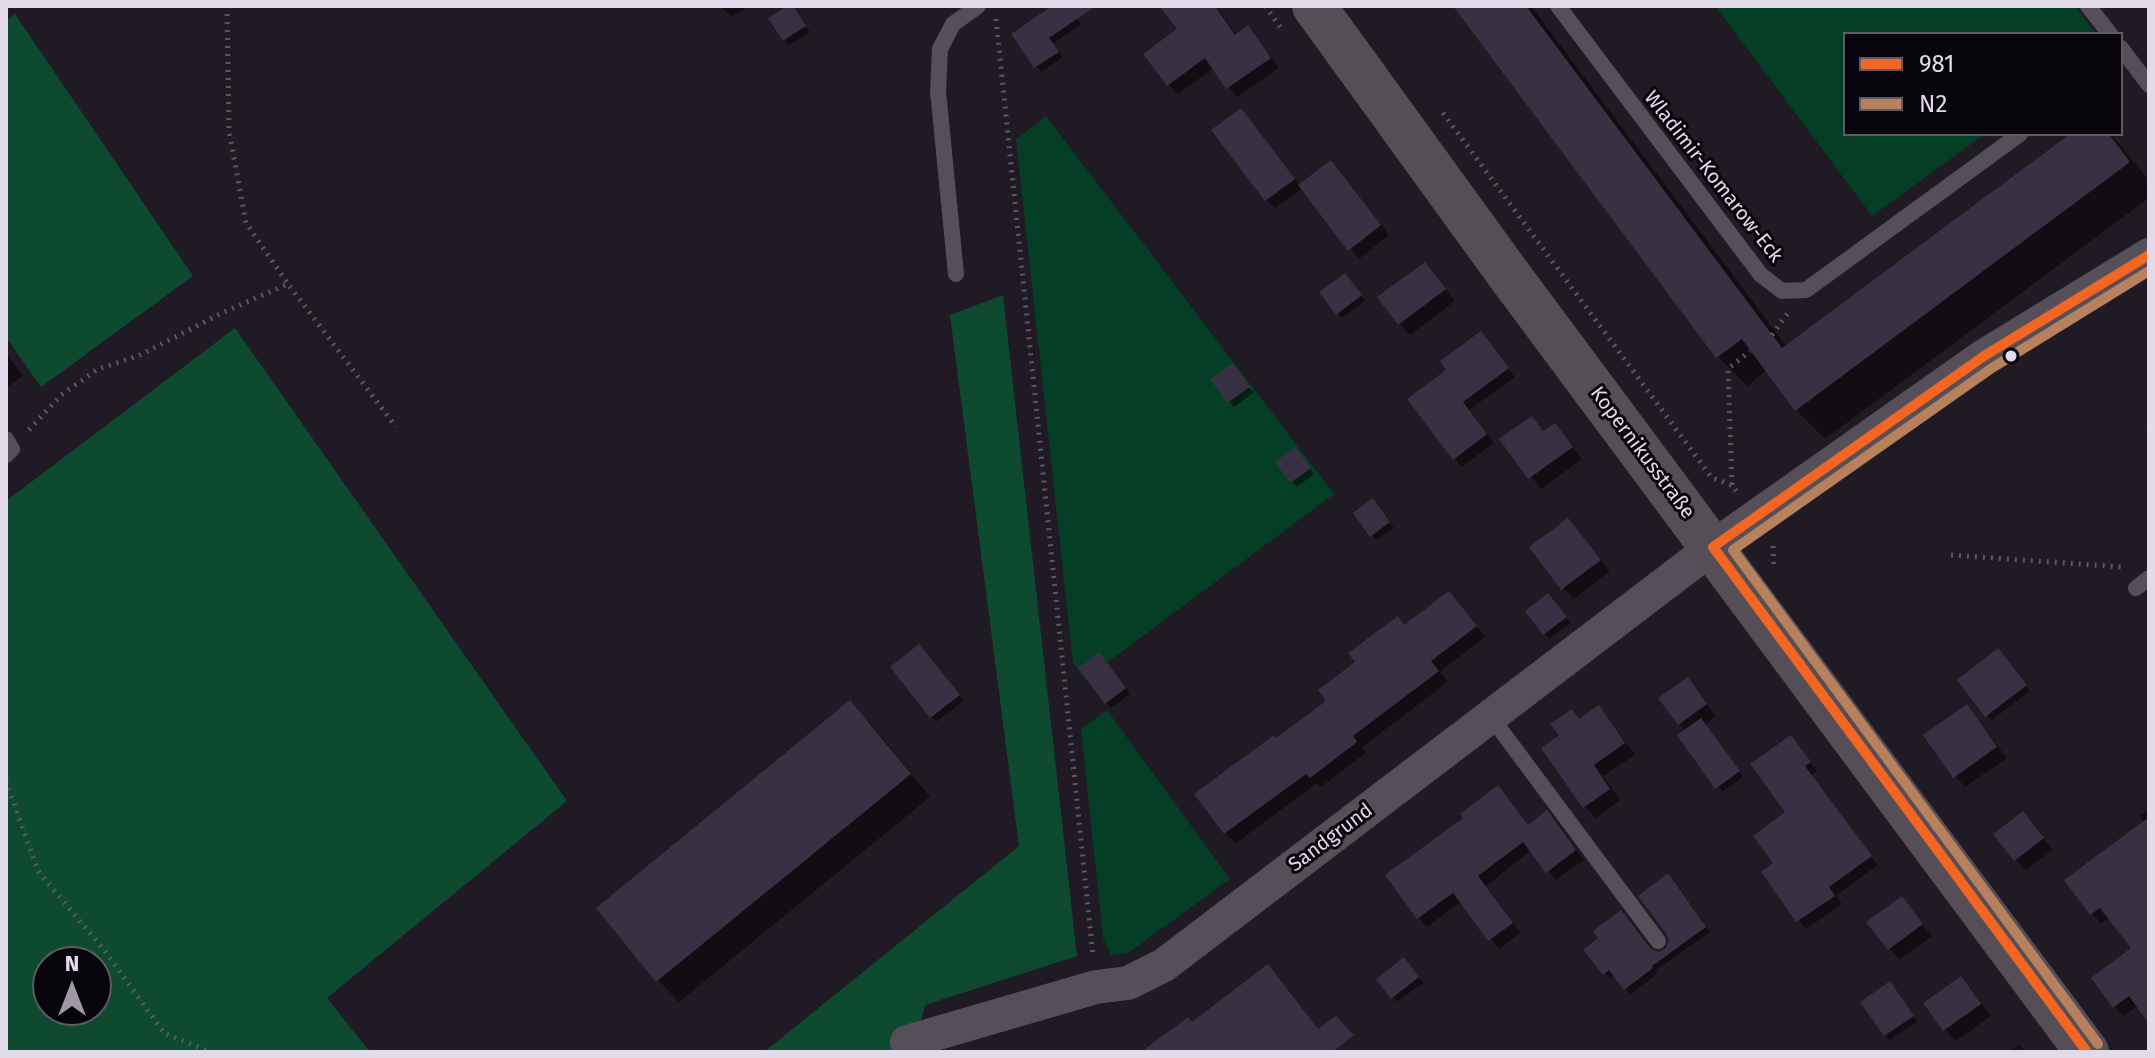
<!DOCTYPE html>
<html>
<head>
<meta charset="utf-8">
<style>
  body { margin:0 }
  #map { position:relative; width:2155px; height:1058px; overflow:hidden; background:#201a25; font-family:"Fira Sans",sans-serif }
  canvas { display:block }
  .frame { position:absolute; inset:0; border:8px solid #e2dbe9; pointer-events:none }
  .legend { position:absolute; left:1843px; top:32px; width:280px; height:104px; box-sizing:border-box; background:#08040c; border:2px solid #5f5a64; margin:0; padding:10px 14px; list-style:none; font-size:24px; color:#e2dbe9 }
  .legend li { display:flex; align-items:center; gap:16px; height:40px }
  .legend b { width:40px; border:2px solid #5f5a64 }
  .north { position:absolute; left:32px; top:946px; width:80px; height:80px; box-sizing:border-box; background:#08040c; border:2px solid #5f5a64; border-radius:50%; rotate:0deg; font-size:22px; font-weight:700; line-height:32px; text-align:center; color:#e2dbe9 }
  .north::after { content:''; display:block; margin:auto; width:28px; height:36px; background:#9e97a4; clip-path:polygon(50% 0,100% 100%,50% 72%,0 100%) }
</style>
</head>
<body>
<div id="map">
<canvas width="2155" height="1058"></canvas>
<div class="frame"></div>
<ul class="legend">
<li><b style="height:10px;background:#f26522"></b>981</li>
<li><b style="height:10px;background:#b6815c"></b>N2</li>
</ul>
<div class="north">N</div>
</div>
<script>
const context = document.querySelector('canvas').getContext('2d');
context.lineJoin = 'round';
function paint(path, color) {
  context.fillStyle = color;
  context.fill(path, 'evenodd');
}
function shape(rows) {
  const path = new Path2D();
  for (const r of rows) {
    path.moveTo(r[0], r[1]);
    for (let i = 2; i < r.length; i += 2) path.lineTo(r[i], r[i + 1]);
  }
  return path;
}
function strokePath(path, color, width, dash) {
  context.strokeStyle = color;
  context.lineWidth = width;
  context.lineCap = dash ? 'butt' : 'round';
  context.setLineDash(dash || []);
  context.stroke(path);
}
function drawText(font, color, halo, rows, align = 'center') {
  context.font = font + ' "Fira Sans",sans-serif';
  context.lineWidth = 6;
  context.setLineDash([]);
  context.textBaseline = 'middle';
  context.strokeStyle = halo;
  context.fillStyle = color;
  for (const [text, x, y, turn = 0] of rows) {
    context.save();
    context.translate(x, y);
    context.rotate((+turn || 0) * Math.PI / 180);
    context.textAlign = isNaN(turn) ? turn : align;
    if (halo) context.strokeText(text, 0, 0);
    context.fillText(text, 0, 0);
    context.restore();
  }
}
paint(shape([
  [1715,6,2075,6,2096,34,1845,34,1845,134,1985,134,1872,216],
  [1046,116,1334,494,1085,679,1073,663,1016,139],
  [1107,710,1230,879,1128,953,1111,955,1103,938,1081,729]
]), '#043e26');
paint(shape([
  [15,14,193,276,41,387,6,337,6,22],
  [1003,295,1077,956,925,1005,913,1052,764,1052,1019,846,950,315],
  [235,328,567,801,327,998,370,1052,6,1052,6,501],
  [48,962,96,962,96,1010,48,1010]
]), '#0d4a2f');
paint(shape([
  [720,6,750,6,731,17],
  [790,6,810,32,789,45,784,40],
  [1055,6,1068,6,1081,24,1053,44,1063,57,1041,72,1013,35],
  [1162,6,1216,6,1237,36,1248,27,1279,68,1237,97,1214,68,1178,94,1168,85,1180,30],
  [1455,6,1531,6,1787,347,2073,134,2111,134,2149,181,2149,198,1825,439,1796,410,1767,370,1747,386,1718,357],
  [1249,119,1300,186,1340,172,1389,235,1359,259,1303,188,1275,208,1266,200],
  [1425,264,1455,301,1410,335,1399,324],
  [1349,280,1365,301,1342,318,1337,313],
  [1481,334,1515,377,1469,410,1494,443,1462,467,1410,400,1449,371],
  [6,353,23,376,6,388],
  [1238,371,1253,393,1234,407,1213,380],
  [1532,418,1545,432,1555,425,1582,459,1541,489,1502,439],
  [1300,455,1314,474,1297,487,1278,463],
  [1378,505,1394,528,1376,540,1372,535],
  [1568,520,1610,571,1574,599,1563,588],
  [1449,593,1485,637,1440,672,1448,682,1362,747,1366,753,1321,787,1317,783,1236,843,1225,833,1276,741,1329,701,1406,627],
  [1553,600,1570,623,1550,638,1545,634],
  [924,651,964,701,936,722,892,667],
  [2003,656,2030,691,1992,720,1987,715],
  [1104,660,1130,694,1111,708,1106,703],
  [1687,679,1716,716,1705,724,1743,777,1722,792,1686,731,1679,724],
  [850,703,871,724,930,797,679,1002,658,980],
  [1598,707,1635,755,1603,776,1620,800,1596,818,1585,807,1561,736,1572,712,1580,720],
  [1966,707,2007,758,1965,787,1955,776],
  [1798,745,1817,771,1811,775,1878,865,1836,896,1842,904,1806,929,1764,872,1776,864],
  [1498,788,1529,827,1555,822,1584,860,1556,880,1532,850,1486,886,1520,933,1499,949,1461,902,1427,927,1419,918,1466,818],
  [2149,809,2149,1021,2138,1005,2124,1016,2115,1007,2134,948,2110,917,2101,923,2092,914,2067,880,2144,823,2139,816],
  [2023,814,2053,850,2026,870,2015,859],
  [1673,880,1710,932,1655,971,1657,974,1630,994,1614,975,1609,978,1586,950,1651,951,1658,954,1667,951,1671,941],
  [1902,899,1932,936,1900,959,1889,948],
  [1408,965,1423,983,1397,1002,1393,997],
  [1961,978,1991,1016,1956,1041,1945,1030],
  [1895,989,1917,1021,1890,1040,1885,1035],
  [2019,1045,2026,1052,2010,1052]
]), '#0007');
paint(shape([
  [787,6,793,6,806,26,783,41,768,18],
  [1052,6,1096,6,1049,38,1059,52,1034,68,1011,34],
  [1159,6,1215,6,1235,35,1248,25,1271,58,1226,89,1205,58,1167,86,1143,54,1177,29],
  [1453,6,1526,6,1782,348,2070,134,2109,134,2130,162,1795,411,1742,339,1716,358],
  [1241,108,1295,179,1265,201,1211,130],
  [1331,160,1381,225,1348,251,1298,185],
  [1425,262,1446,289,1398,325,1377,297],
  [1345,273,1362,295,1336,315,1319,292],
  [1481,331,1509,368,1463,402,1487,434,1453,460,1407,399,1446,370,1440,361],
  [1233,363,1250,387,1227,403,1210,379],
  [1532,416,1543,431,1555,423,1573,447,1528,479,1499,439],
  [1295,447,1311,468,1290,483,1275,462],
  [1373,498,1390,522,1370,537,1353,513],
  [1568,518,1601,560,1561,590,1529,547],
  [1449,591,1477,626,1431,661,1439,671,1353,736,1357,742,1310,778,1306,774,1224,834,1194,794,1274,735,1276,738,1326,701,1318,690,1355,662,1348,653,1398,616,1404,625],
  [1548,593,1567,617,1543,635,1525,611],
  [919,644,960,695,930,718,890,667],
  [1998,648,2027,685,1985,717,1957,680],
  [1099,652,1126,688,1105,704,1078,668],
  [1688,677,1707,704,1678,725,1658,698],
  [850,700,911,774,656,982,596,908],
  [1967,704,1997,747,1953,778,1923,735],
  [1599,705,1625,743,1594,765,1610,789,1583,808,1541,748,1559,735,1550,724,1572,709,1579,719],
  [1701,718,1740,771,1715,789,1677,735],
  [1791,735,1811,762,1805,766,1872,856,1829,887,1835,896,1796,922,1761,872,1773,863,1753,836,1785,812,1750,764],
  [1498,785,1528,825,1547,810,1576,850,1546,873,1523,842,1478,876,1513,923,1488,941,1453,893,1417,919,1385,875,1463,818,1460,814],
  [2023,811,2044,838,2014,861,1993,834],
  [2149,817,2149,1024,2129,996,2113,1008,2091,978,2131,948,2100,908,2090,915,2064,880],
  [1668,873,1706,927,1652,966,1653,968,1624,990,1609,970,1603,975,1583,950,1598,938,1593,931,1621,910,1650,948,1658,952,1665,949,1669,940,1667,935,1638,896],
  [1902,896,1923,924,1888,950,1866,922],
  [1404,957,1419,977,1391,999,1376,979],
  [1268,964,1318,1029,1336,1016,1354,1035,1335,1050,1336,1052,1141,1052,1188,1017,1192,1022],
  [1961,976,1981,1004,1943,1031,1923,1003],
  [1890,981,1914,1016,1884,1036,1860,1002]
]), '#373143');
strokePath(shape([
  [227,6,229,131,246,223,288,284],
  [1265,6,1280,27],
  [996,19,1093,956],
  [1443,113,1712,478,1732,485,1736,491],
  [1772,335,1788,313],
  [2148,425,2149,426],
  [29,430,61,395,98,369,138,356,224,312,288,284,396,427],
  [1732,485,1728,369,1750,351],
  [1773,546,1774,568],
  [1951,555,2122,567],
  [6,781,38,871,104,950,164,1033,210,1052]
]), '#5c5860', 5, [2, 6]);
strokePath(shape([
  [1558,6,1761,275,1782,291,1806,290,2020,134],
  [2088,6,2110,34],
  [2121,48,2149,85],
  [956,274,938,91,940,49,953,24,978,6],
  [6,439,12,449,6,455],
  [2136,588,2149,578],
  [1491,717,1658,941]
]), '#544f59', 16);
strokePath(shape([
  [907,1042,1096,987,1128,983,1164,965,1713,547,1984,356,2149,255]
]), '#544f59', 34);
strokePath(shape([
  [1314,6,1509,275,2087,1052]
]), '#564e56', 44);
strokePath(shape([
  [1713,547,2087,1052],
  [1713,547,1984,356,2149,255]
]), '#f26522', 10);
strokePath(shape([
  [2098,1044,1733,550,1992,368,2149,271]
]), '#b6815c', 10);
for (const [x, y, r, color] of [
  [2011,356,7,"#e2dbe9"]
]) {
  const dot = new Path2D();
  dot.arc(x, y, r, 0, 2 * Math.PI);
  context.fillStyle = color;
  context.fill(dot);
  strokePath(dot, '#08040c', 3);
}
drawText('20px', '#e2dbe9', '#08040c', [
  ["Wladimir-Komarow-Eck",1713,177,52],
  ["Kopernikusstraße",1642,453,53],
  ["Sandgrund",1331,838,-37]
]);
</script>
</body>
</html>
